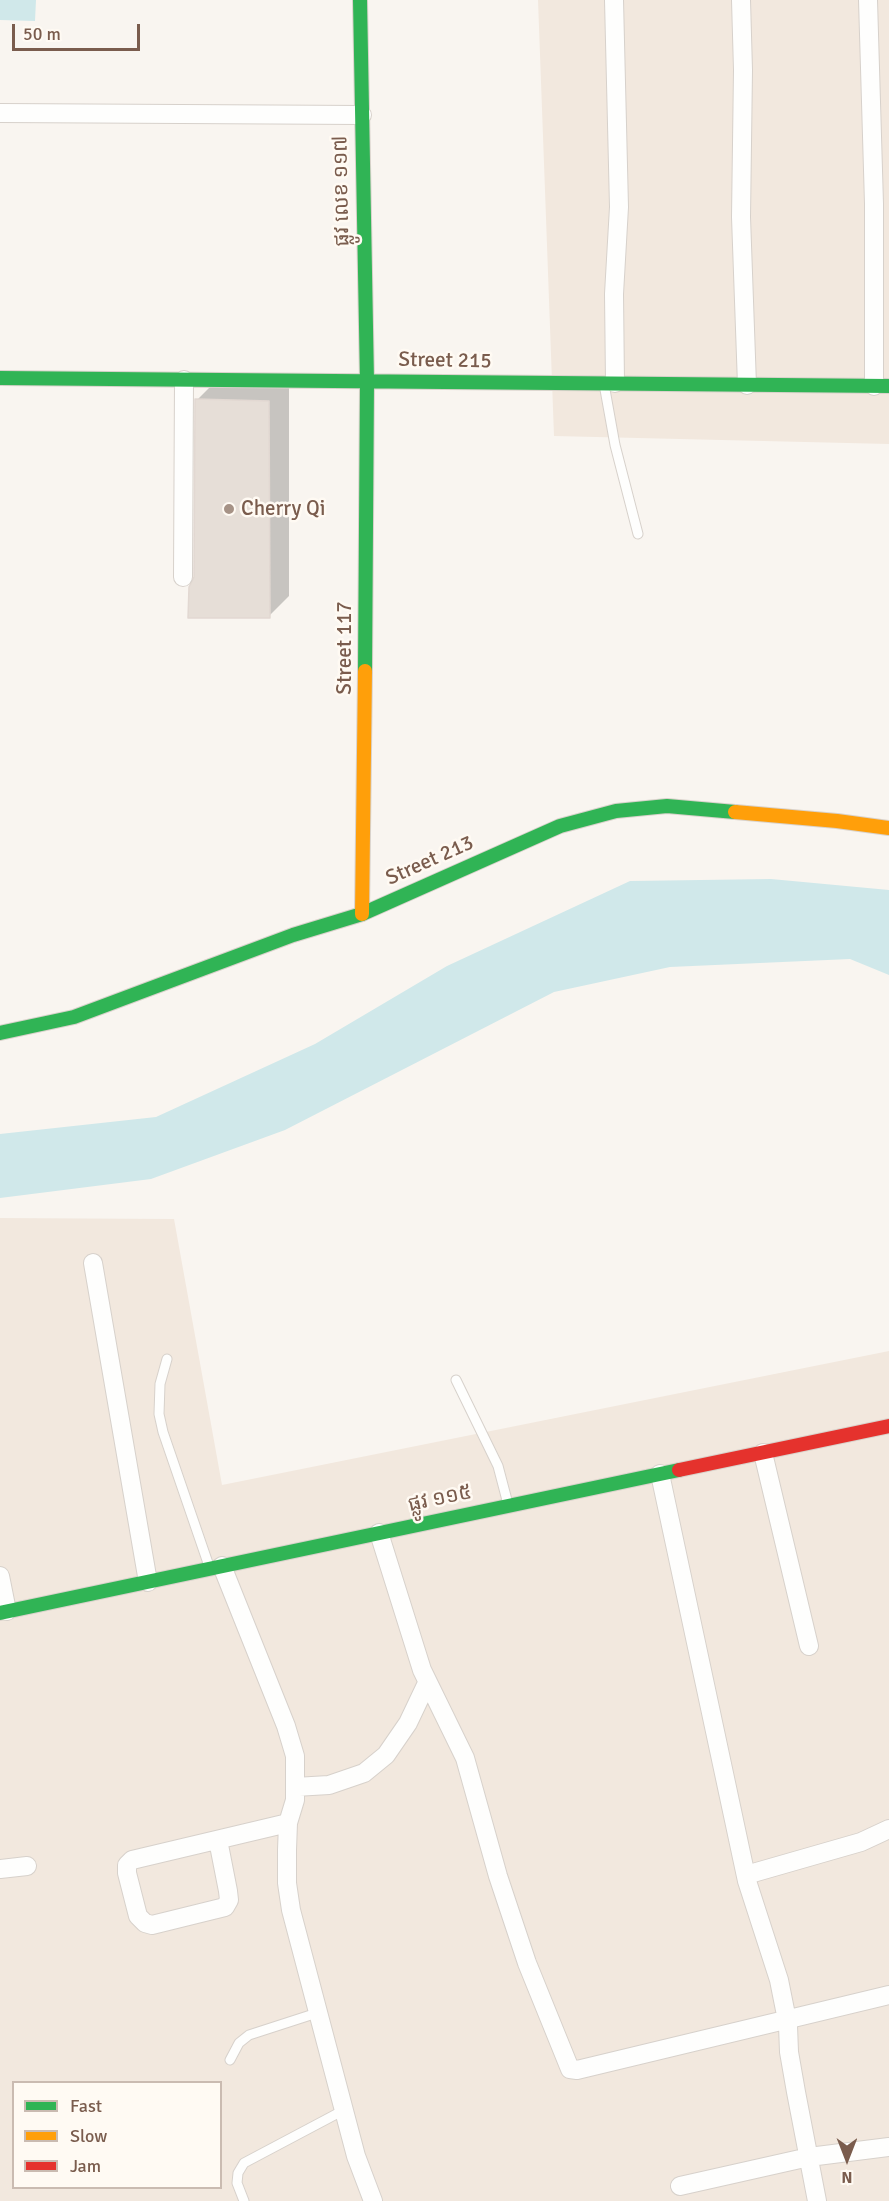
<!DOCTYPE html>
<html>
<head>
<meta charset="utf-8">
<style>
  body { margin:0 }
  #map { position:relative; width:889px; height:2201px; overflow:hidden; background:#f9f5f0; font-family:Signika,sans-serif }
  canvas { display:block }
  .legend { position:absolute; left:12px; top:2081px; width:210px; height:108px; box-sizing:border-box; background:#fffaf3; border:2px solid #cabbb1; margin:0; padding:8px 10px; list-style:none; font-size:18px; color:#7a5c4d }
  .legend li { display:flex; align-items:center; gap:12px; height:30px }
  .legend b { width:30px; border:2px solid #cabbb1 }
  .north { position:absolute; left:817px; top:2129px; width:60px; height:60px; -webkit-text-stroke:4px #fffaf3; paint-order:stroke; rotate:180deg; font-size:16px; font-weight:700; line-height:24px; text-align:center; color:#7a5c4d }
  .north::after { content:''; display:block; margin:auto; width:21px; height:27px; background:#7a5c4d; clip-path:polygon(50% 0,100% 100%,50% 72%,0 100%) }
  .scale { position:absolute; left:12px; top:24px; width:128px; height:27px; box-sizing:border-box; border:3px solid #7a5c4d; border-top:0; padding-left:8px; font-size:18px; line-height:21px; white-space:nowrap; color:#7a5c4d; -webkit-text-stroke:4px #fffaf3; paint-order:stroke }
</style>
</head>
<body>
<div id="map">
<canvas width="889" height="2201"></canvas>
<ul class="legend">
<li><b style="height:8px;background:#30b455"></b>Fast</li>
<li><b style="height:8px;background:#ff9f0a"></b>Slow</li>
<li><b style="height:8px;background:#e5322d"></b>Jam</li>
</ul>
<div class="north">N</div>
<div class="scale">50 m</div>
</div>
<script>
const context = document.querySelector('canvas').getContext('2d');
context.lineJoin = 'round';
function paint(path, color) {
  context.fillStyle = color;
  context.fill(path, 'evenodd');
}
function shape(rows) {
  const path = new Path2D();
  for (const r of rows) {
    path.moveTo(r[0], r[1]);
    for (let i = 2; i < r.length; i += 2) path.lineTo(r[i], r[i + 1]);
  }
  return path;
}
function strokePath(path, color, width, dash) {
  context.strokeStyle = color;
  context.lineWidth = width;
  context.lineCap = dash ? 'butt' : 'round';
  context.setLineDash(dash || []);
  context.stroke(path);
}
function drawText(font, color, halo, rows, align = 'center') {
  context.font = font + ' Signika,"Noto Sans Khmer",sans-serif';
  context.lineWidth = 5;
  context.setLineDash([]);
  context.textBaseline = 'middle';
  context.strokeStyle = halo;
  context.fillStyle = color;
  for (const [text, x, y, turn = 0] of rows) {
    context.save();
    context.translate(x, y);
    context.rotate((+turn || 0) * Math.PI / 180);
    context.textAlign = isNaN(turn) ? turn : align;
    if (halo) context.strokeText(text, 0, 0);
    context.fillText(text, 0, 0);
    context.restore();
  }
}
paint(shape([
  [538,0,889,0,889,444,554,436],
  [0,1218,174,1219,222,1485,889,1351,889,2201,0,2201],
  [14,2082,220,2082,220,2188,14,2188]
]), '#f2e8de');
paint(shape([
  [0,0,36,0,35,21,0,20],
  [771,879,889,890,889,975,850,959,670,967,554,992,285,1130,151,1179,0,1198,0,1134,156,1117,315,1044,447,966,630,881]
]), '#d0e8ea');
paint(shape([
  [217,380,289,381,289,596,269,616,196,577,197,400]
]), '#0003');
const building = shape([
  [195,399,269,401,270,618,188,618,189,587,194,577,195,399]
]);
paint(building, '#e6ded7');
strokePath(building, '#e2d8d2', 1.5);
const lane = shape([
  [604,384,615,445,638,534],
  [167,1359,160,1384,159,1414,163,1432,209,1566],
  [456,1380,498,1466,508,1504],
  [230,2060,239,2043,249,2035,320,2012],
  [244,2201,237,2183,238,2173,244,2163,344,2110]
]);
const street = shape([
  [614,0,619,207,614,294,615,383],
  [741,0,743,70,741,217,747,385],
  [868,0,874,204,874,386],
  [0,113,362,115],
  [183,577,184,380],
  [93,1263,148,1582],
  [763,1453,809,1646],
  [660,1474,747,1881,779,1980,788,2025,789,2052,796,2092,817,2201],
  [379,1533,422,1670,465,1758,498,1876,527,1963,570,2069,577,2070,889,1995],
  [222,1566,286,1726,295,1756,295,1800,288,1823,287,1850,287,1883,291,1910,356,2156,373,2201],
  [0,1576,7,1611],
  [295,1787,329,1785,364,1773,386,1755,408,1723,427,1683],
  [218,1840,228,1891,229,1900,225,1907,152,1925,145,1923,138,1916,127,1873,127,1865,132,1860,288,1823],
  [0,1869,27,1866],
  [746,1875,861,1842,889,1829],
  [680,2186,809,2157,889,2147]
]);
const fast = shape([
  [360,0,367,381,365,671],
  [0,378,889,386],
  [0,1033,74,1017,293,935,362,914,560,826,616,811,667,806,735,812],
  [0,1613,679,1470]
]);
const slow = shape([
  [735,812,837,821,889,828],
  [362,914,365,671]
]);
const jam = shape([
  [679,1470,889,1426]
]);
strokePath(lane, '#d7d1cb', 11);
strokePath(street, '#d7d1cb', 20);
strokePath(fast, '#d9d2cb', 16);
strokePath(slow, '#d9d2cb', 16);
strokePath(jam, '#d9d2cb', 16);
strokePath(lane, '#fefefd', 9);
strokePath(street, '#fefefd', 18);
strokePath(fast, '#30b455', 14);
strokePath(slow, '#ff9f0a', 14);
strokePath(jam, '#e5322d', 14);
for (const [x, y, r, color] of [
  [229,509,6,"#a69286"]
]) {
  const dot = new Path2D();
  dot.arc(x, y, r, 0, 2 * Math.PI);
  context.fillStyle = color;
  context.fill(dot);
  strokePath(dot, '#fffaf3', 2);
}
drawText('21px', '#7a5c4d', '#fffaf3', [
  ["ផ្លូវ លេខ ១១៧",342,191,-91],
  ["Street 215",445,361,1],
  ["Street 117",345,648,-90],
  ["Street 213",430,861,-24],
  ["ផ្លូវ ១១៥",440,1499,-12]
]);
drawText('21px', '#7a5c4d', '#fffaf3', [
  ["Cherry Qi",241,509]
], 'left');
</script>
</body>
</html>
